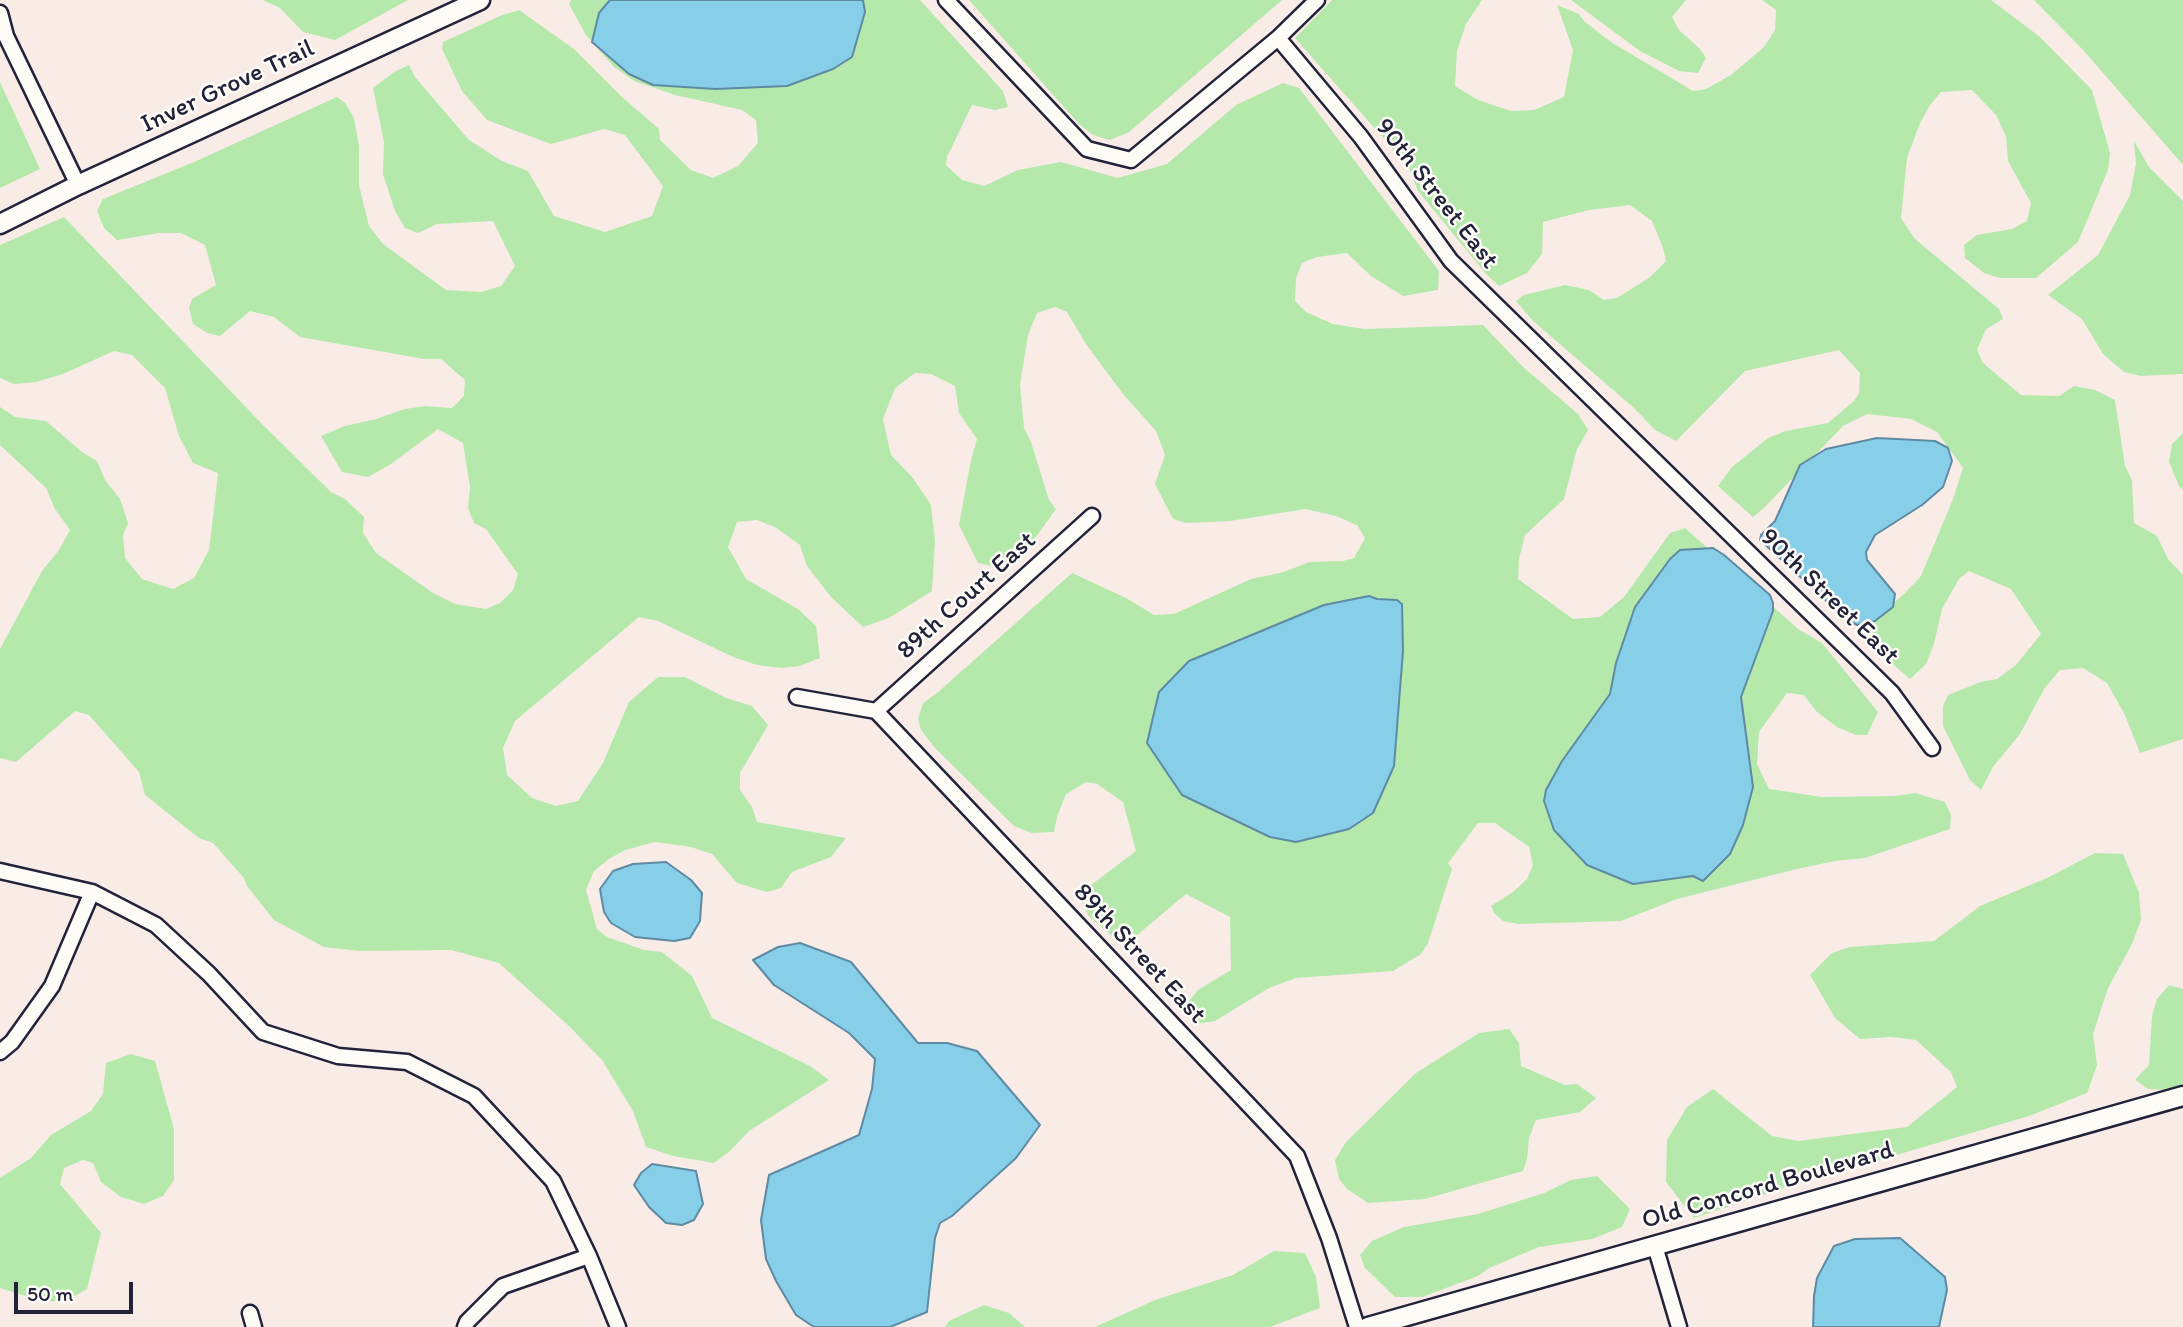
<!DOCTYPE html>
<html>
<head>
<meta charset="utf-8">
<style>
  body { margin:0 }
  #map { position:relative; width:2183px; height:1327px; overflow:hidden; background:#f9ece7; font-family:Itim,sans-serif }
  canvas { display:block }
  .scale { position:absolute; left:14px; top:1282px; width:119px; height:32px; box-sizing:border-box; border:4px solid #22223b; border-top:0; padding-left:9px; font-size:21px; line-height:24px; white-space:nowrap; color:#22223b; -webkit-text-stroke:5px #fdfcf7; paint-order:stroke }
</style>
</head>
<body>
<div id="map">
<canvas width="2183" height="1327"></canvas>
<div class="scale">50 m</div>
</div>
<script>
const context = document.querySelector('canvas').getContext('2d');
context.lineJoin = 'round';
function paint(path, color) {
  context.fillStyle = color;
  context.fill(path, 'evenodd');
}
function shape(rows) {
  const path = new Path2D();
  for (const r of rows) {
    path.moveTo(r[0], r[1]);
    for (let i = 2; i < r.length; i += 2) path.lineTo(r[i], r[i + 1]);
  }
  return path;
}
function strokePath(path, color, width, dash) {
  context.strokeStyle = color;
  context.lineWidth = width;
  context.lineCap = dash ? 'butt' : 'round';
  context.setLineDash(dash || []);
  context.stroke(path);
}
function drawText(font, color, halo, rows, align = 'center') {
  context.font = font + ' Itim,sans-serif';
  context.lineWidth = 5;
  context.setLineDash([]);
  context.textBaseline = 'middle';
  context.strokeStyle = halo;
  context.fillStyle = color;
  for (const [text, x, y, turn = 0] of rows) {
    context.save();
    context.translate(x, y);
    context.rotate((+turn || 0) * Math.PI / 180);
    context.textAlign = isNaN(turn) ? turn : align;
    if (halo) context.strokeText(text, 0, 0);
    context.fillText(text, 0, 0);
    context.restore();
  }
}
paint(shape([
  [263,0,408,0,335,40,303,32,280,8],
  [571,0,920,0,1003,91,1008,107,995,110,972,105,947,157,946,165,962,180,984,186,1018,170,1061,162,1118,178,1167,164,1236,105,1283,83,1299,88,1439,271,1438,290,1403,296,1371,276,1347,253,1317,257,1302,263,1296,278,1295,301,1306,312,1333,324,1364,329,1483,325,1523,367,1578,414,1588,430,1577,449,1564,499,1525,535,1519,559,1518,579,1573,619,1600,617,1624,597,1670,533,1685,528,1798,629,1822,643,1878,712,1867,735,1856,735,1837,727,1816,711,1804,695,1787,693,1759,732,1757,764,1769,789,1822,797,1895,796,1915,793,1945,802,1951,815,1950,829,1865,858,1835,861,1797,869,1677,899,1621,921,1519,924,1503,921,1494,913,1491,906,1513,892,1527,879,1533,865,1529,847,1495,823,1478,823,1448,863,1452,869,1428,943,1421,954,1393,971,1296,978,1269,988,1215,1021,1196,1024,1183,1010,1189,1001,1198,990,1231,970,1230,917,1186,894,1130,941,1113,937,1089,916,1081,901,1083,891,1136,851,1123,802,1097,784,1086,782,1066,794,1057,817,1054,832,1032,833,1014,826,935,748,921,730,918,719,923,703,937,693,1072,573,1126,598,1154,615,1174,614,1251,579,1284,572,1309,562,1343,561,1354,558,1365,538,1357,525,1336,516,1306,509,1230,521,1186,523,1173,519,1155,484,1165,455,1156,431,1123,394,1086,344,1067,312,1055,307,1037,313,1028,335,1020,385,1024,428,1031,442,1049,500,1056,509,1018,562,997,567,978,563,959,525,971,460,977,439,959,413,955,386,931,374,915,373,895,388,883,419,891,455,913,478,931,505,935,541,932,591,889,618,863,627,831,597,807,566,800,545,775,527,757,520,737,522,728,547,746,579,798,609,816,626,820,658,800,666,782,668,757,665,733,657,658,621,639,617,515,721,503,748,507,775,532,798,556,806,578,801,603,763,629,702,658,677,685,677,726,698,752,706,768,725,740,773,740,790,752,807,757,822,846,838,831,857,792,872,781,888,767,892,737,883,712,854,691,847,655,842,625,850,609,859,594,871,586,890,597,929,607,937,644,950,662,952,692,976,712,1018,810,1066,829,1080,749,1131,730,1151,714,1163,673,1156,646,1147,633,1111,602,1060,570,1027,499,963,451,950,360,951,324,947,274,920,247,886,244,878,213,843,199,838,145,795,139,772,89,715,75,711,16,762,0,758,0,649,42,571,59,550,70,530,55,509,46,488,0,445,0,407,15,417,46,421,82,452,97,461,105,480,120,499,128,523,123,535,125,558,142,579,173,589,194,578,209,550,215,501,218,473,193,463,179,436,165,388,132,355,114,351,63,374,36,382,14,384,0,378,0,245,64,217,262,424,331,492,345,499,364,517,363,533,376,553,433,593,455,604,486,609,500,603,513,590,518,574,486,529,474,523,468,508,470,487,463,443,438,429,391,464,368,477,342,472,321,436,345,426,376,419,405,409,425,406,452,408,464,396,465,380,441,359,424,359,300,337,274,317,250,311,220,336,207,333,193,324,189,308,192,299,216,285,205,245,181,233,159,233,117,240,104,228,97,211,103,199,194,162,337,97,345,103,354,118,359,146,359,185,369,226,383,244,446,290,481,292,501,286,515,266,493,221,437,224,418,233,405,228,395,211,383,174,384,142,373,88,394,72,409,65,415,77,469,140,502,161,528,171,554,216,605,232,652,216,663,186,625,135,604,129,551,144,487,120,462,91,442,49,443,42,500,16,519,10,574,49,622,97,659,129,660,140,691,170,713,178,738,166,758,143,756,120,742,110,675,95,634,81,613,66,586,35,569,4],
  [969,0,1282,0,1128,133,1109,140,1093,135,1079,124],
  [1332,0,1482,0,1466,24,1457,51,1455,86,1478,100,1511,111,1534,110,1564,97,1573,50,1557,5,1579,14,1584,21,1611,42,1693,91,1706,89,1731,75,1764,47,1775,30,1776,10,1762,0,1991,0,2040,37,2092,90,2110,153,2108,170,2078,242,2036,278,2000,278,1984,273,1965,258,1964,245,1977,235,2012,229,2027,221,2031,203,2008,161,2006,136,1996,115,1972,90,1941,92,1930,105,1920,123,1907,158,1901,218,1915,239,1999,309,2003,319,1986,329,1977,350,1983,363,2021,395,2059,396,2074,386,2095,390,2115,400,2125,466,2132,480,2134,523,2157,536,2168,559,2183,575,2183,739,2140,753,2125,715,2107,683,2083,668,2060,670,2044,689,2020,734,1993,767,1981,790,1970,780,1943,726,1943,706,1948,695,1981,682,1997,679,2016,665,2041,634,2011,589,1969,571,1959,579,1942,609,1934,644,1926,664,1910,679,1875,649,1866,636,1872,621,1904,594,1921,576,1953,499,1963,468,1937,432,1911,419,1867,414,1843,426,1764,508,1753,517,1718,486,1732,467,1768,438,1786,431,1828,423,1854,401,1859,393,1860,373,1839,350,1745,371,1676,441,1655,430,1634,408,1532,320,1516,301,1524,295,1565,285,1589,290,1604,300,1617,298,1650,277,1666,261,1663,248,1652,221,1630,205,1589,210,1543,222,1542,254,1527,273,1499,286,1486,274,1418,191,1408,166,1295,38],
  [1571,0,1686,0,1672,17,1679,30,1700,49,1706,58,1698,73,1679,71,1640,51],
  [2034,0,2183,0,2183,165,2084,51],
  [0,82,40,169,0,188],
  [2134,141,2149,167,2183,201,2183,374,2141,376,2124,372,2103,354,2082,319,2048,295,2098,255,2130,195,2136,164],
  [2183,433,2183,490,2179,486,2169,462,2172,444],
  [2095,853,2123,854,2139,893,2141,920,2132,944,2108,988,2093,1034,2097,1065,2087,1093,2029,1116,1784,1188,1694,1218,1666,1182,1667,1140,1687,1107,1713,1089,1772,1136,1798,1141,1907,1127,1957,1087,1951,1072,1916,1040,1891,1037,1860,1039,1835,1018,1810,975,1832,953,1849,947,1934,941,1980,906,2047,878],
  [2169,985,2183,989,2183,1085,2167,1090,2148,1089,2135,1080,2149,1065,2152,1016,2157,999],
  [1509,1029,1519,1043,1521,1066,1565,1085,1577,1084,1596,1098,1580,1112,1536,1120,1529,1138,1527,1159,1523,1171,1425,1199,1368,1203,1347,1189,1339,1179,1335,1160,1346,1142,1416,1073,1479,1033],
  [131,1054,155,1061,174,1129,174,1180,163,1196,144,1204,121,1197,101,1182,93,1163,83,1160,64,1168,60,1184,101,1233,87,1289,67,1300,44,1302,0,1288,0,1178,31,1158,51,1135,91,1111,103,1094,106,1063],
  [1597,1176,1630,1209,1622,1227,1592,1239,1539,1247,1489,1268,1478,1276,1422,1297,1395,1297,1365,1268,1360,1255,1372,1241,1404,1227,1478,1214,1544,1193,1571,1180],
  [1274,1251,1305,1253,1316,1277,1320,1308,1270,1327,1095,1327,1155,1300,1233,1275],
  [984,1305,1009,1313,1025,1327,945,1327,949,1321]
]), '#b4e9ab');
const water = shape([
  [610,0,863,0,865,12,852,57,833,69,787,86,715,89,653,85,629,74,592,42,599,13,610,0],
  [1877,438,1935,441,1948,448,1952,461,1943,487,1922,505,1875,535,1866,552,1867,560,1895,594,1893,607,1875,621,1857,625,1846,619,1760,540,1761,535,1775,521,1800,465,1826,449,1877,438],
  [1713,548,1724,555,1770,595,1773,603,1773,611,1741,697,1753,787,1743,825,1730,854,1703,881,1693,876,1633,884,1587,865,1554,830,1544,801,1546,790,1562,761,1610,694,1616,663,1635,607,1670,559,1680,550,1713,548],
  [1369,596,1377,599,1397,600,1402,604,1403,651,1394,766,1373,813,1349,829,1296,842,1270,837,1182,795,1147,743,1159,692,1189,661,1324,605,1369,596],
  [666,862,691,880,702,893,700,921,690,938,674,941,635,937,611,923,604,912,600,889,613,871,633,864,666,862],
  [800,943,851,962,918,1043,947,1043,977,1051,1040,1125,1016,1158,952,1216,940,1223,935,1238,927,1312,890,1327,814,1327,796,1315,776,1281,766,1259,761,1220,769,1175,859,1135,872,1089,875,1059,849,1033,774,985,753,960,778,947,800,943],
  [652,1164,696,1171,703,1204,694,1220,682,1225,666,1223,649,1207,634,1185,641,1173,652,1164],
  [1900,1238,1945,1277,1947,1290,1939,1327,1813,1327,1814,1296,1817,1278,1834,1246,1855,1239,1900,1238]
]);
paint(water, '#87cfe8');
strokePath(water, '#5f8aa3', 2);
const minor = shape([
  [946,0,1087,149,1131,160,1278,38,1317,0],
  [0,13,6,36,78,185],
  [1278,38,1361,137,1451,261,1892,693,1932,748],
  [797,697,876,711,1297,1156,1329,1238,1357,1327],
  [876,711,1092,516],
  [0,871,92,892,156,925,209,974,263,1032,338,1056,407,1062,474,1096,553,1181,589,1256,618,1327],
  [0,1052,12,1042,52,986,92,892],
  [1655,1246,1679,1327],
  [250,1313,254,1327],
  [465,1327,467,1322,503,1286,589,1256]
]);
const tertiary = shape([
  [0,224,78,185,480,0],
  [1368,1327,2183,1096]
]);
strokePath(minor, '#22223b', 19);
strokePath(tertiary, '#22223b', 23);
strokePath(minor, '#fdfcf7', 14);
strokePath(tertiary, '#fdfcf7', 18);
drawText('26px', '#22223b', '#fdfcf7', [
  ["Inver Grove Trail",228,87,-25],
  ["90th Street East",1436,194,52],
  ["89th Court East",967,596,-42],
  ["90th Street East",1829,597,44],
  ["89th Street East",1139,954,47],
  ["Old Concord Boulevard",1768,1186,-16]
]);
</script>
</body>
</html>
